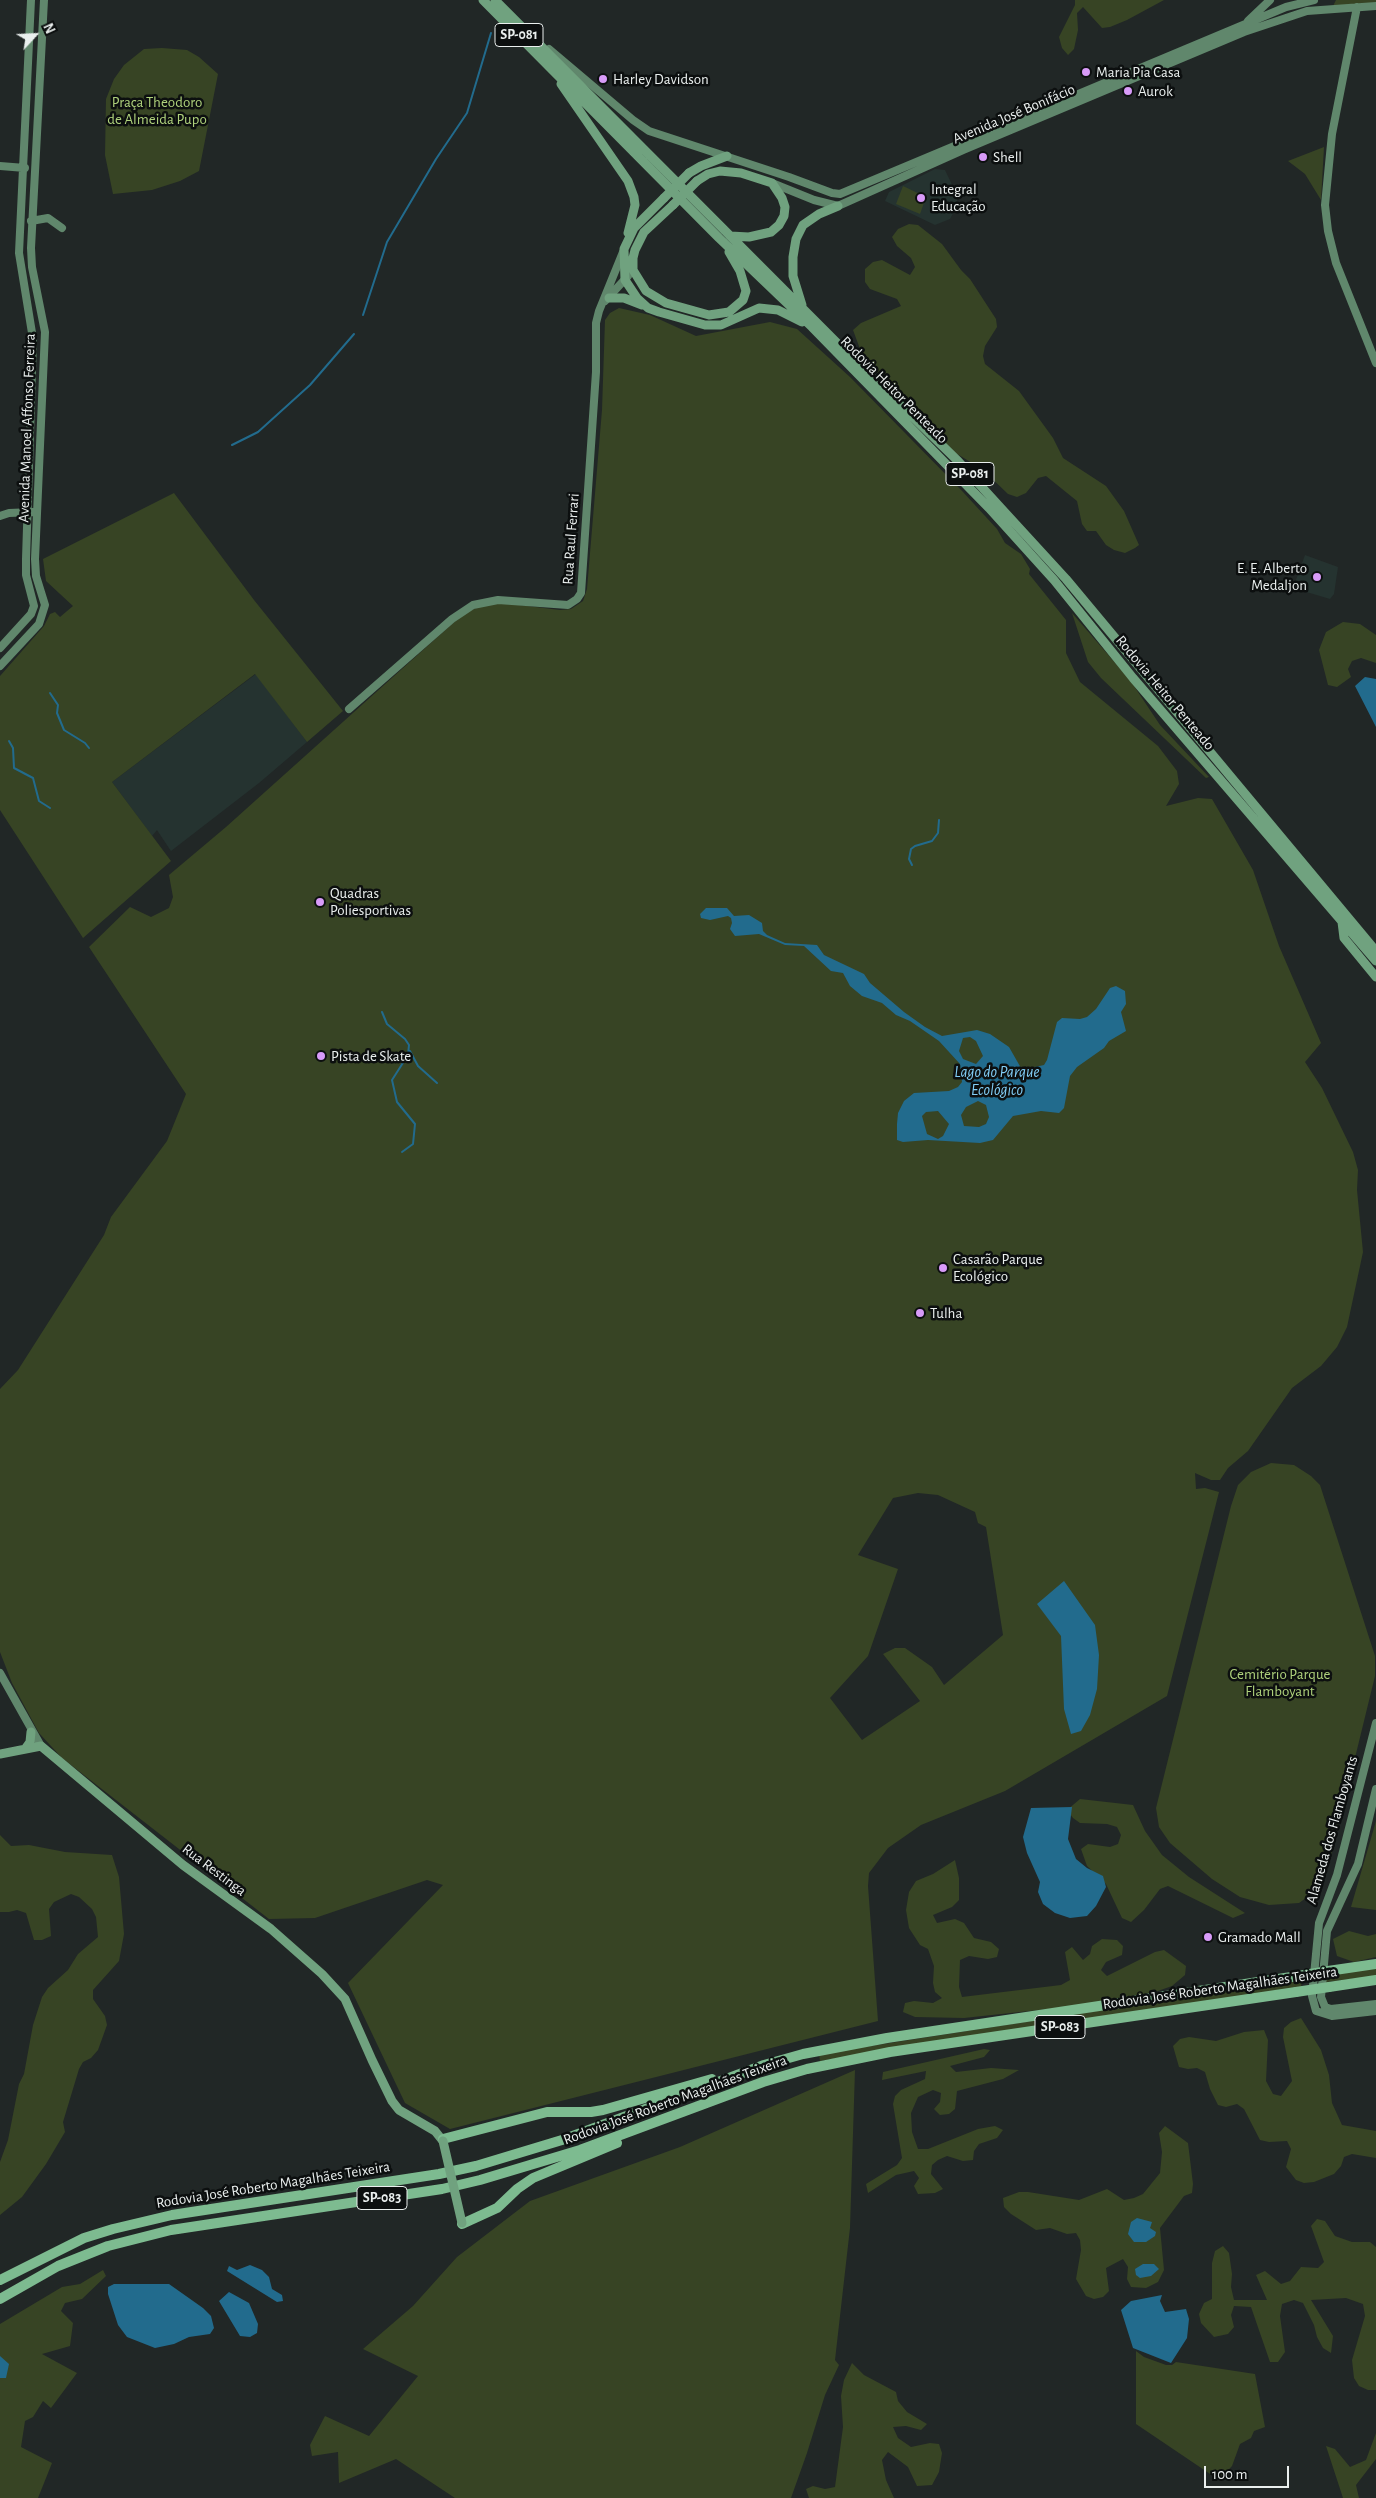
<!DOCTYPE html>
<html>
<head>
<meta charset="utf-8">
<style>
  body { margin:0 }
  #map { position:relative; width:1376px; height:2498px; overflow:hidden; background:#212726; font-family:"Alegreya Sans",sans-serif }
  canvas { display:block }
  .north { position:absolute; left:10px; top:10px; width:50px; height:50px; -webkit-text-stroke:4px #0c0f0f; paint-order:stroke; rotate:65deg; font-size:14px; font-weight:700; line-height:20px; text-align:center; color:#eaefee }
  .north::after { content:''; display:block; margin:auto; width:18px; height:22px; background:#eaefee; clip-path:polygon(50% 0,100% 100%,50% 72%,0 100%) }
  .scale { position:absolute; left:1204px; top:2466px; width:85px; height:22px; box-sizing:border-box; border:2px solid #eaefee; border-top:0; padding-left:6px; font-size:15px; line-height:18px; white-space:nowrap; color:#eaefee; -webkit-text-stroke:4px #0c0f0f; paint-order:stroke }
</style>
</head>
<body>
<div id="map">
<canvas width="1376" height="2498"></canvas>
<div class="north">N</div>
<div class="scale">100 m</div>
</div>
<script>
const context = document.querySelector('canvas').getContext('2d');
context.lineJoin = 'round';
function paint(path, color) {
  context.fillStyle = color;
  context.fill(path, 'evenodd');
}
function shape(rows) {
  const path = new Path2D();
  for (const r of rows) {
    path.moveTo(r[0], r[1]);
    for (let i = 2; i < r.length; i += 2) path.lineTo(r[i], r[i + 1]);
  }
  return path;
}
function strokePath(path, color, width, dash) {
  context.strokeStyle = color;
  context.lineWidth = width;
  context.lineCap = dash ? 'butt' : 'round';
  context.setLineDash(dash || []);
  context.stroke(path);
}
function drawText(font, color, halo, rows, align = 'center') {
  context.font = font + ' "Alegreya Sans",sans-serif';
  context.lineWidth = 5;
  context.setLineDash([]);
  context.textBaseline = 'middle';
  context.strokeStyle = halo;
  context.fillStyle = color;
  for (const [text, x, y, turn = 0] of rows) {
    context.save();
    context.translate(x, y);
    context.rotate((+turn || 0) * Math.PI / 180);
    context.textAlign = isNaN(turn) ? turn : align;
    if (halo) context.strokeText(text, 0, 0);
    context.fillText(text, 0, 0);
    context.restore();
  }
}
paint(shape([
  [935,169,945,170,957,195,957,206,950,219,935,225,885,201,889,192],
  [1305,555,1338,567,1334,594,1330,599,1293,588],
  [256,674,307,742,259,783,171,851,157,830,152,836,112,782]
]), '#253330');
paint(shape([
  [1075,0,1164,0,1127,20,1110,27,1102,28,1083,7,1077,13,1078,30,1074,49,1068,55,1062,48,1059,37,1075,5],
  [1336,0,1376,0,1376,4,1333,6],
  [162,48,187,50,199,57,218,74,199,171,180,181,152,190,113,194,105,155,106,99,114,79,124,65,144,49],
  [1324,147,1321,200,1305,174,1288,161],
  [903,186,926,197,920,214,896,204],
  [909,224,918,225,942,244,961,270,970,279,996,319,997,327,985,346,983,356,985,364,1019,391,1053,438,1063,458,1106,486,1124,511,1139,545,1135,548,1125,553,1114,550,1106,545,1096,531,1087,531,1082,524,1077,501,1046,476,1038,478,1026,493,1017,497,1008,494,982,469,934,440,914,407,894,387,885,384,860,349,853,330,861,323,901,306,897,299,870,289,865,282,865,269,873,262,882,260,910,275,915,267,911,258,897,246,892,237,898,229],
  [619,308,650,315,696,336,770,322,797,329,850,377,963,492,997,529,1005,543,1021,554,1030,569,1029,574,1066,620,1066,653,1080,682,1158,746,1177,771,1179,784,1166,806,1198,798,1212,799,1253,870,1279,946,1321,1043,1305,1062,1322,1088,1353,1152,1358,1170,1357,1190,1363,1252,1347,1327,1337,1347,1321,1366,1292,1388,1248,1451,1228,1468,1220,1480,1211,1480,1195,1473,1196,1489,1205,1488,1219,1492,1167,1696,1005,1791,921,1825,888,1848,869,1873,868,1886,878,2021,450,2129,405,2103,348,1983,443,1885,427,1880,315,1918,269,1919,62,1758,39,1733,12,1683,0,1652,0,1389,18,1370,104,1235,111,1217,167,1141,186,1094,89,947,130,907,151,917,169,908,173,897,169,875,226,827,462,615,482,605,503,603,560,610,571,609,583,601,587,589,602,410,605,320,610,313],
  [918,1493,938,1495,975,1512,978,1523,986,1527,1003,1635,944,1685,932,1667,905,1648,895,1648,883,1654,920,1701,862,1740,830,1698,868,1656,898,1569,858,1555,893,1498],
  [174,493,254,600,343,711,307,742,255,674,112,782,171,861,83,938,0,810,0,676,44,626,50,614,55,612,60,617,73,606,46,581,43,559],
  [1072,613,1130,680,1160,725,1209,777,1206,778,1101,678,1088,662],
  [1343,622,1360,624,1376,635,1376,663,1361,658,1352,661,1348,669,1351,677,1337,687,1328,685,1319,650,1326,632],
  [1271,1463,1294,1465,1311,1476,1320,1485,1375,1656,1375,1676,1331,1856,1317,1890,1299,1903,1269,1905,1240,1897,1212,1879,1170,1843,1159,1827,1156,1808,1231,1506,1238,1485,1251,1472],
  [1080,1799,1133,1805,1145,1831,1162,1855,1189,1877,1245,1913,1233,1918,1168,1886,1160,1889,1144,1910,1131,1922,1122,1918,1106,1884,1087,1866,1081,1849,1088,1844,1110,1847,1118,1844,1121,1835,1117,1827,1107,1824,1080,1823,1073,1818,1067,1810],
  [1376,1821,1376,1910,1351,1907],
  [0,1835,11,1846,29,1845,65,1852,112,1855,119,1877,124,1934,119,1961,93,1990,93,1999,105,2016,107,2025,98,2050,91,2058,83,2062,79,2069,63,2122,65,2132,46,2164,22,2197,0,2215,0,2162,8,2140,19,2084,24,2074,33,2025,42,1997,48,1988,68,1970,78,1954,98,1937,96,1917,92,1909,79,1897,71,1894,54,1902,49,1909,51,1936,42,1940,34,1940,26,1913,17,1910,9,1912,0,1912],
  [955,1860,959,1878,959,1900,952,1907,933,1915,937,1923,955,1919,964,1923,974,1938,991,1942,999,1949,997,1957,988,1959,969,1956,960,1960,959,1987,962,1997,1061,1985,1070,1980,1065,1952,1072,1947,1083,1960,1090,1954,1092,1946,1102,1939,1117,1940,1123,1946,1122,1955,1106,1962,1101,1970,1107,1976,1155,1952,1164,1950,1186,1966,1185,1975,1172,1986,1155,1992,1076,2006,964,2018,915,2017,903,2012,905,2003,914,2001,933,2003,942,1998,935,1992,933,1983,934,1966,928,1949,920,1945,909,1928,906,1910,909,1892,916,1881,933,1874],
  [1349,1931,1368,1936,1376,1934,1376,1957,1354,1962,1337,1956,1333,1939],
  [1376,1968,1376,1976,1326,1982,1325,1975],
  [1302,1979,1301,1987,820,2061,819,2054],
  [1301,2018,1321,2050,1329,2075,1332,2103,1342,2125,1376,2131,1376,2158,1352,2154,1344,2157,1341,2166,1334,2174,1314,2182,1304,2183,1296,2180,1286,2167,1291,2149,1287,2141,1269,2142,1260,2140,1244,2109,1237,2104,1226,2107,1218,2105,1210,2089,1205,2072,1197,2068,1188,2069,1179,2067,1173,2046,1180,2039,1189,2037,1216,2041,1244,2032,1264,2030,1268,2040,1266,2081,1273,2094,1281,2096,1292,2081,1283,2037,1284,2028,1291,2022],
  [984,2049,990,2050,984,2057,950,2066,956,2072,991,2068,1019,2070,1003,2079,957,2091,955,2109,949,2114,940,2115,934,2109,940,2102,941,2093,933,2090,918,2097,911,2113,912,2132,918,2149,928,2149,978,2129,995,2126,1003,2130,997,2138,979,2144,974,2151,973,2160,963,2161,947,2156,938,2160,932,2165,931,2174,943,2189,935,2193,918,2194,914,2186,919,2178,914,2171,896,2175,868,2193,866,2184,897,2165,902,2158,893,2104,895,2096,901,2090,925,2079,926,2071,882,2080,883,2072],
  [855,2070,850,2228,835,2360,839,2365,825,2395,807,2453,791,2498,455,2498,396,2459,339,2483,338,2452,312,2456,310,2445,325,2416,369,2436,418,2376,363,2349,413,2306,457,2257,530,2201,680,2147],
  [1165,2126,1188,2143,1193,2184,1192,2193,1184,2196,1160,2228,1164,2270,1158,2282,1146,2288,1131,2287,1127,2279,1128,2267,1123,2259,1106,2268,1109,2291,1103,2297,1094,2299,1086,2296,1076,2279,1081,2250,1080,2240,1076,2233,1067,2234,1050,2228,1036,2230,1011,2214,1004,2207,1003,2198,1019,2192,1028,2192,1079,2200,1107,2189,1124,2200,1134,2198,1143,2194,1160,2173,1162,2152,1159,2133],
  [1317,2219,1325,2221,1335,2236,1352,2242,1370,2242,1376,2247,1376,2390,1368,2390,1359,2386,1354,2378,1352,2360,1365,2316,1363,2304,1346,2298,1311,2300,1333,2336,1331,2353,1323,2348,1317,2337,1314,2325,1303,2303,1294,2300,1282,2304,1280,2316,1285,2352,1278,2362,1270,2362,1251,2307,1234,2306,1231,2315,1234,2327,1228,2334,1214,2337,1201,2323,1199,2314,1204,2303,1212,2299,1212,2263,1215,2251,1223,2246,1229,2253,1232,2274,1231,2287,1234,2300,1267,2300,1256,2275,1265,2271,1281,2284,1290,2281,1301,2267,1318,2268,1324,2262,1311,2226],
  [103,2270,106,2276,82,2299,65,2303,61,2311,73,2323,70,2346,42,2354,77,2373,51,2408,43,2401,33,2417,25,2421,21,2447,52,2463,38,2498,0,2498,0,2324,62,2287,80,2284],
  [1136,2351,1144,2357,1166,2365,1172,2365,1176,2362,1255,2374,1265,2427,1254,2431,1251,2438,1240,2444,1232,2466,1219,2480,1136,2424],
  [852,2363,864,2375,896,2392,898,2401,907,2412,927,2424,921,2430,906,2426,893,2427,898,2438,911,2447,930,2443,939,2444,942,2453,939,2472,932,2485,917,2486,908,2467,888,2452,882,2460,886,2480,894,2498,809,2498,806,2489,813,2486,825,2489,835,2487,843,2427,841,2396,844,2380],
  [1376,2433,1376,2459,1356,2485,1359,2498,1343,2498,1326,2446,1335,2449,1350,2467,1366,2460]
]), '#374424');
paint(shape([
  [1365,677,1376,679,1376,727,1355,686],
  [706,908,727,908,734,916,749,915,762,923,763,931,767,935,785,943,817,945,824,955,864,974,870,983,904,1012,925,1027,942,1036,977,1030,990,1034,1009,1047,1021,1068,1026,1069,1044,1065,1047,1060,1057,1022,1062,1018,1080,1019,1087,1017,1096,1009,1110,988,1116,986,1125,991,1126,1004,1121,1012,1126,1031,1109,1041,1104,1048,1077,1067,1070,1076,1064,1108,1059,1113,1041,1111,1013,1116,993,1140,980,1143,928,1140,903,1142,897,1140,897,1124,898,1113,904,1101,914,1093,949,1091,958,1087,962,1082,960,1064,939,1041,910,1021,896,1015,882,1003,862,996,850,986,843,973,831,971,804,946,785,945,759,934,735,936,730,929,732,923,731,918,728,916,710,920,701,918,700,914],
  [970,1037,976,1041,983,1056,976,1064,963,1059,959,1051,963,1038],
  [978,1101,986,1105,989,1117,986,1124,979,1127,964,1126,961,1115,966,1107],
  [938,1111,949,1124,943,1136,938,1139,927,1134,922,1116,926,1112],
  [1064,1581,1095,1625,1099,1655,1097,1689,1090,1715,1081,1731,1071,1734,1064,1709,1061,1636,1037,1604],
  [1072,1807,1068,1839,1076,1859,1087,1868,1103,1876,1106,1887,1096,1906,1087,1916,1070,1918,1055,1913,1043,1904,1038,1892,1040,1882,1027,1853,1023,1837,1031,1808],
  [1137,2218,1152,2222,1150,2228,1156,2232,1155,2236,1146,2242,1134,2242,1128,2234,1131,2222],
  [1143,2264,1154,2264,1159,2269,1151,2276,1140,2278,1136,2275,1135,2269],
  [250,2265,262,2270,269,2277,272,2289,282,2295,283,2301,277,2302,227,2271,229,2266,237,2270],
  [114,2284,169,2284,203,2308,211,2316,214,2328,210,2334,189,2337,174,2344,155,2348,127,2337,118,2325,108,2294,108,2287],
  [229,2292,249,2303,258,2324,257,2333,250,2337,240,2336,219,2301],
  [1162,2295,1160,2301,1165,2312,1186,2309,1189,2319,1187,2338,1171,2363,1133,2348,1121,2310,1131,2301],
  [0,2356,9,2364,6,2378,0,2378]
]), '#226b8d');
strokePath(shape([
  [363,315,387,242,436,159,467,113,491,33],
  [232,445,258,432,310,385,354,334],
  [50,693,58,705,57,713,64,730,85,743,89,748],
  [9,741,13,748,14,768,33,778,39,801,50,808],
  [912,865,909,859,911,849,915,846,932,841,938,833,939,820],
  [382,1012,387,1024,405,1039,409,1045,408,1055,392,1080,397,1102,415,1124,413,1144,402,1152],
  [410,1051,418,1066,437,1083]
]), '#226b8d', 2);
strokePath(shape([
  [1357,7,1332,134,1325,205,1328,231,1336,263,1376,363],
  [1248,21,1270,0],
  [549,49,633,120,649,131,789,177,832,193,840,194,1286,7,1314,0],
  [0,166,25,168],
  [772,183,814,200,838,206,963,150,1244,32,1307,11,1376,6],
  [31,221,48,218,62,228],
  [605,301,628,276],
  [0,516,9,513,33,512],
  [0,648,31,614,34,606,26,575,26,559,33,339,19,253,31,0],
  [0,666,39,624,45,605,36,576,35,559,45,332,32,267,31,248,44,0],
  [349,709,452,619,473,605,498,600,568,605,577,599,581,593,596,372,596,323,599,311,623,252],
  [0,1673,41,1746],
  [1376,1723,1337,1875,1319,1923,1312,1996,1316,2011,1332,2016,1376,2011],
  [1376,1789,1358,1864,1327,1931,1321,1997,1325,2007,1331,2009,1376,2004]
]), '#60876c', 8);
strokePath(shape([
  [483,0,719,238,812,327,989,508,1054,580,1133,678,1376,961],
  [495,0,847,353,958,461,1000,507,1066,579,1376,951],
  [561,84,628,181,634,197,635,205,628,233],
  [689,173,701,166,727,156],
  [697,181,708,174,720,171,741,173,772,183,782,198,785,207,784,216,779,225,771,232,749,237,730,236],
  [664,198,634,228,624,249,625,280,637,298,648,308,659,312,705,325,721,325,759,308,778,310,802,322],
  [673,205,644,232,635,250,633,258,633,270,646,291,666,303,709,315,729,312,743,300,746,291,740,271,729,252],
  [609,298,624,298,642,305],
  [802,305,793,276,793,257,796,239,803,225,819,214,838,206],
  [1342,922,1344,938,1376,977],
  [25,1749,30,1742,31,1732],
  [0,1754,41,1746,183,1865,271,1929,322,1974,345,1999,372,2060,392,2101,399,2110,435,2131,443,2141]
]), '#70a27f', 9);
strokePath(shape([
  [1328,1971,1376,1964],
  [1329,1987,1376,1980],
  [443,2139,547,2112,591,2112,603,2110,712,2079],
  [462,2224,497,2208,517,2189,533,2178,617,2143],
  [0,2280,84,2238,113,2229,172,2215,439,2174,476,2166,562,2140,764,2065,803,2054,887,2038,1298,1976],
  [0,2299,58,2266,108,2246,171,2230,442,2189,480,2180,580,2150,763,2082,807,2069,890,2052,1296,1992]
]), '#7dbb90', 10);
strokePath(shape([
  [664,198,689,173],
  [673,205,697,181],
  [443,2141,462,2223]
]), '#70a27f', 9);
strokePath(shape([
  [1298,1976,1328,1971],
  [1296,1992,1329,1987]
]), '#7dbb90', 10);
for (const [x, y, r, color] of [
  [1086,72,5,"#d89bf8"],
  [603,79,5,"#d89bf8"],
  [1128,91,5,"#d89bf8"],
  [983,157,5,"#d89bf8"],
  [921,198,5,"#d89bf8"],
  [1317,577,5,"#d89bf8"],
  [320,902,5,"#d89bf8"],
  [321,1056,5,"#d89bf8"],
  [943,1268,5,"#d89bf8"],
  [920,1313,5,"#d89bf8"],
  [1208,1937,5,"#d89bf8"]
]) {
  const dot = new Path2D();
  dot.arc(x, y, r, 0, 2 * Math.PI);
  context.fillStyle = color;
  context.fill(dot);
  strokePath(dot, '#0c0f0f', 2);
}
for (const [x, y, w] of [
  [519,35,48],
  [970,474,48],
  [1060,2027,50],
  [382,2198,50]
]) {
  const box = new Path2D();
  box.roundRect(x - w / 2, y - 11.5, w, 23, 4);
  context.fillStyle = '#0c0f0f';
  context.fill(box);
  strokePath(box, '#eaefee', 1);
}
drawText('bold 14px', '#eaefee', null, [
  ["SP-081",519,35],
  ["SP-081",970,474],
  ["SP-083",1060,2027],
  ["SP-083",382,2198]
]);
drawText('15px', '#eaefee', '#0c0f0f', [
  ["Maria Pia Casa",1096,72],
  ["Harley Davidson",613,79],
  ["Aurok",1138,91],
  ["Shell",993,157],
  ["Integral",931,189],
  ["Educação",931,206],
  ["E. E. Alberto",1307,568,"right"],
  ["Medaljon",1307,585,"right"],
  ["Quadras",330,893],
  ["Poliesportivas",330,910],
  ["Pista de Skate",331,1056],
  ["Casarão Parque",953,1259],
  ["Ecológico",953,1276],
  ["Tulha",930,1313],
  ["Gramado Mall",1218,1937]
], 'left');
drawText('15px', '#afd27c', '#0c0f0f', [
  ["Praça Theodoro",157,102],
  ["de Almeida Pupo",157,119],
  ["Cemitério Parque",1280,1674],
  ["Flamboyant",1280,1691]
]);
drawText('15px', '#eaefee', '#0c0f0f', [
  ["Avenida José Bonifácio",1014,114,-23],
  ["Rodovia Heitor Penteado",894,390,45],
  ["Avenida Manoel Affonso Ferreira",27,428,-88],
  ["Rua Raul Ferrari",571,539,-86],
  ["Rodovia Heitor Penteado",1165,693,50],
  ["Alameda dos Flamboyants",1332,1830,-74],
  ["Rua Restinga",214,1870,37],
  ["Rodovia José Roberto Magalhães Teixeira",1220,1988,-8],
  ["Rodovia José Roberto Magalhães Teixeira",675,2100,-20],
  ["Rodovia José Roberto Magalhães Teixeira",273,2185,-9]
]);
drawText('italic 16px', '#83cff8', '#0c0f0f', [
  ["Lago do Parque",997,1072],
  ["Ecológico",997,1090]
]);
</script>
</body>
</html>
